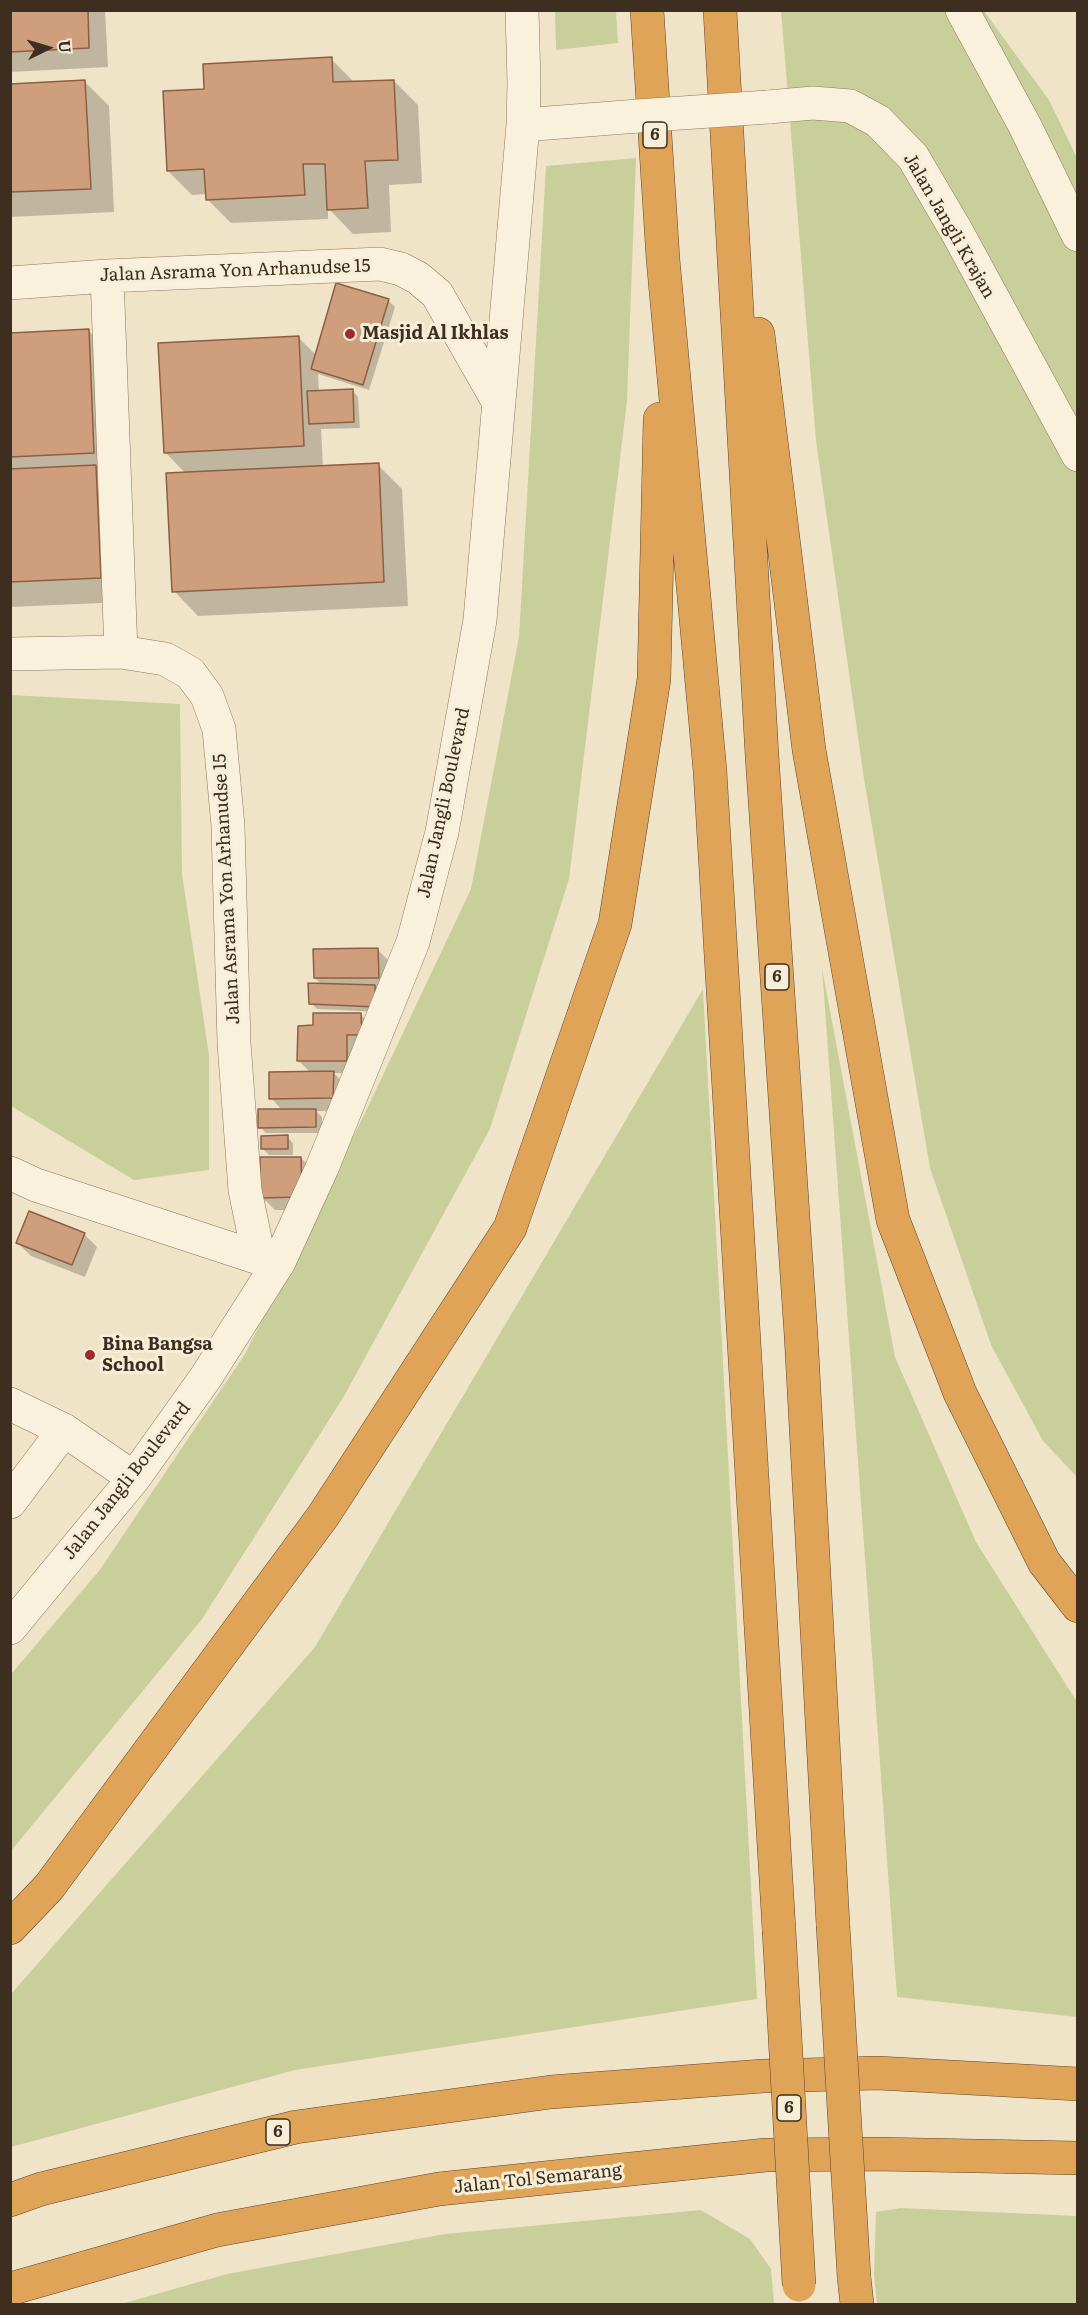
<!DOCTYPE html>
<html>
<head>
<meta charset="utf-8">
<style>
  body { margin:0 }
  #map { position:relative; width:1088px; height:2315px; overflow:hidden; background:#f0e4c8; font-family:Literata,serif }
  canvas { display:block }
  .frame { position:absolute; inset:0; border:12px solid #3d2e20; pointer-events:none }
  .north { position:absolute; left:18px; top:18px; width:60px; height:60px; -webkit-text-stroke:4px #f7eed8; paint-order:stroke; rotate:85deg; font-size:16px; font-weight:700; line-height:24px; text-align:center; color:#3d2e20 }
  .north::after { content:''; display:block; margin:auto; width:21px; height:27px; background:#3d2e20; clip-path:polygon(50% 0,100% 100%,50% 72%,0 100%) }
</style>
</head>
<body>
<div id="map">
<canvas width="1088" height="2315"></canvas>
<div class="frame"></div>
<div class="north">U</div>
</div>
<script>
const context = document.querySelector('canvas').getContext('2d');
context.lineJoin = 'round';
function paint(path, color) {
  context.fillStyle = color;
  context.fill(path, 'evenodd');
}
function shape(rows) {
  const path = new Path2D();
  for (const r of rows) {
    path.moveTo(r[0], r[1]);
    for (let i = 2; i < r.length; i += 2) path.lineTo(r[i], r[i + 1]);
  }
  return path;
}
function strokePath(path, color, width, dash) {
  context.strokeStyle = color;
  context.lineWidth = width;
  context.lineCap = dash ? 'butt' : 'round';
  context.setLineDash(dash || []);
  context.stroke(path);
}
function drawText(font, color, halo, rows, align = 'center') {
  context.font = font + ' Literata,serif';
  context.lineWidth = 6;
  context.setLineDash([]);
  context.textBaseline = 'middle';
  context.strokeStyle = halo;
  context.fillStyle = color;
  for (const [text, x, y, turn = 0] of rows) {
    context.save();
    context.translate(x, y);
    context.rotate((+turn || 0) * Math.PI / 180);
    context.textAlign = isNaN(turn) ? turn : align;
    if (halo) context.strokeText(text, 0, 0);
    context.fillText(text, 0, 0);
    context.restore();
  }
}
paint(shape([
  [555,11,616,11,618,43,556,50],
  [781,11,984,11,1049,100,1077,158,1077,1477,1043,1441,991,1345,930,1168,864,779,816,441],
  [636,158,627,401,569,879,490,1129,343,1398,202,1619,11,1851,11,1674,99,1571,245,1354,366,1111,471,889,519,637,546,166],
  [10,695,180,704,182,874,209,1055,209,1170,134,1180,11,1106],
  [822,968,895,1357,976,1542,1077,1702,1077,2017,897,1997],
  [703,989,757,1999,295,2070,11,2147,11,1994,315,1647],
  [901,2208,1077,2216,1077,2304,877,2304,874,2275,876,2212],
  [701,2210,750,2239,771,2269,774,2304,121,2304,227,2274,445,2234]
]), '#c9cf9b');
paint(shape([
  [10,10,105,10,108,67,10,72],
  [331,59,355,83,394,81,418,105,422,183,389,185,391,232,353,234,328,208,328,219,231,223,207,199,207,194,192,195,168,171,206,90],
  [85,82,109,106,114,212,10,217,10,85],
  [337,285,389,301,395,307,369,390,318,374,319,392,352,390,358,397,360,428,321,429,323,467,378,465,402,489,408,606,198,616,174,591,186,474,165,452,298,337,316,355],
  [88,330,112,355,125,602,10,607,10,334],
  [378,950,391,963,381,1012,317,1009,311,1003,322,985,315,978],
  [361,1015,374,1028,360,1073,334,1073,346,1086,346,1111,316,1111,322,1117,322,1133,266,1133,260,1127,283,1111,271,1098,311,1073,299,1061,315,1027],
  [287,1137,293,1143,293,1155,269,1155,263,1149],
  [301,1158,314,1171,314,1210,275,1210,262,1197],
  [84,1234,97,1247,85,1277,31,1256,18,1243]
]), '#0003');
const building = shape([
  [10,10,88,10,89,48,10,52,10,10],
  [332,57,333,82,394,80,398,160,365,161,368,208,327,210,325,164,303,164,305,195,206,200,204,169,167,171,163,91,204,89,203,64,332,57],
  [85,80,91,189,10,192,10,84,85,80],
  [336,283,389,299,363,385,311,369,336,283],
  [89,329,94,453,10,457,10,333,89,329],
  [299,336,304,446,164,453,158,343,299,336],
  [353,389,354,422,309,424,307,391,353,389],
  [379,463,384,582,172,592,166,473,379,463],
  [96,465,101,578,10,582,10,469,96,465],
  [378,948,379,978,314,978,313,949,378,948],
  [308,983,375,985,376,1007,309,1004,308,983],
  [313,1013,361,1013,362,1035,347,1035,347,1061,297,1061,298,1026,313,1025,313,1013],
  [334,1071,333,1098,269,1099,269,1072,334,1071],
  [258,1109,316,1109,316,1127,258,1128,258,1109],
  [288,1135,288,1149,261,1149,261,1136,288,1135],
  [260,1157,301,1157,302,1197,260,1198,260,1157],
  [29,1211,85,1233,72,1265,16,1243,29,1211]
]);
paint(building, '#cf9f7d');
strokePath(building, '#8d5f41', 1.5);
const minor = shape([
  [522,10,524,83,523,125],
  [962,10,1025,126,1078,235],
  [768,107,813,103,850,106,878,121,913,157,957,232,1078,455],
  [107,276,121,652],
  [10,283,107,276,380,264,401,269,418,278,437,294,498,401],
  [10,654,121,652,165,659,190,673,207,696,219,729,228,826,234,1043,245,1190,259,1258],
  [10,1173,36,1185,259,1258,277,1261],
  [10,1404,64,1430,134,1478],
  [10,1502,64,1430],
  [10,1628,134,1478,206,1377,279,1262,322,1168,413,942,442,832,480,620,523,125,638,116]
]);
const highway = shape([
  [647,10,663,259,710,771,779,1930],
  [720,10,762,756,801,1335,833,1925],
  [758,334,809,750,893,1220,960,1393,1044,1562,1078,1606],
  [10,1928,49,1887,323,1516,510,1228,615,924,654,679,660,419],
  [10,2200,41,2189,296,2127,551,2092,763,2076,878,2073,1078,2084],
  [854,2277,857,2304],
  [10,2289,217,2230,439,2189,766,2155,875,2154,1078,2158]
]);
strokePath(minor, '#8d765c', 34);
strokePath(highway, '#5b4430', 34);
strokePath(minor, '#faf1dc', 33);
strokePath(highway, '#e0a458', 33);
const minorBridge = shape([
  [638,116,768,107]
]);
const highwayBridge = shape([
  [833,1925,854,2277],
  [779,1930,799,2285]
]);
strokePath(minorBridge, '#8d765c', 34, []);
strokePath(highwayBridge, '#5b4430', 34, []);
strokePath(minorBridge, '#faf1dc', 33);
strokePath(highwayBridge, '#e0a458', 33);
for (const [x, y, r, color] of [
  [350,334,6,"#9e2a2b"],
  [90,1355,6,"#9e2a2b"]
]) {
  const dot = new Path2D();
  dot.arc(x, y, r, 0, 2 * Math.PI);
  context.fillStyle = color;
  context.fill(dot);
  strokePath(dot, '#f7eed8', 2);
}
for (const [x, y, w] of [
  [655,135,24],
  [777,977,24],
  [789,2108,24],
  [278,2132,24]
]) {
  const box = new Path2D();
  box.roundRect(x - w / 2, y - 13, w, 26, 4.5);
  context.fillStyle = '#f7eed8';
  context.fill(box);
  strokePath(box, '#3d2e20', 1.5);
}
drawText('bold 16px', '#3d2e20', null, [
  ["6",655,135],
  ["6",777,977],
  ["6",789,2108],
  ["6",278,2132]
]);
drawText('18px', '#3d2e20', '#f7eed8', [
  ["Jalan Jangli Krajan",949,226,60],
  ["Jalan Asrama Yon Arhanudse 15",235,271,-2],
  ["Jalan Jangli Boulevard",444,803,-78],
  ["Jalan Asrama Yon Arhanudse 15",227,889,-93],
  ["Jalan Jangli Boulevard",127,1481,-52],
  ["Jalan Tol Semarang",538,2179,-6]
]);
drawText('bold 18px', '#3d2e20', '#f7eed8', [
  ["Masjid Al Ikhlas",362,334],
  ["Bina Bangsa",102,1345],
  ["School",102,1366]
], 'left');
</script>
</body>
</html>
